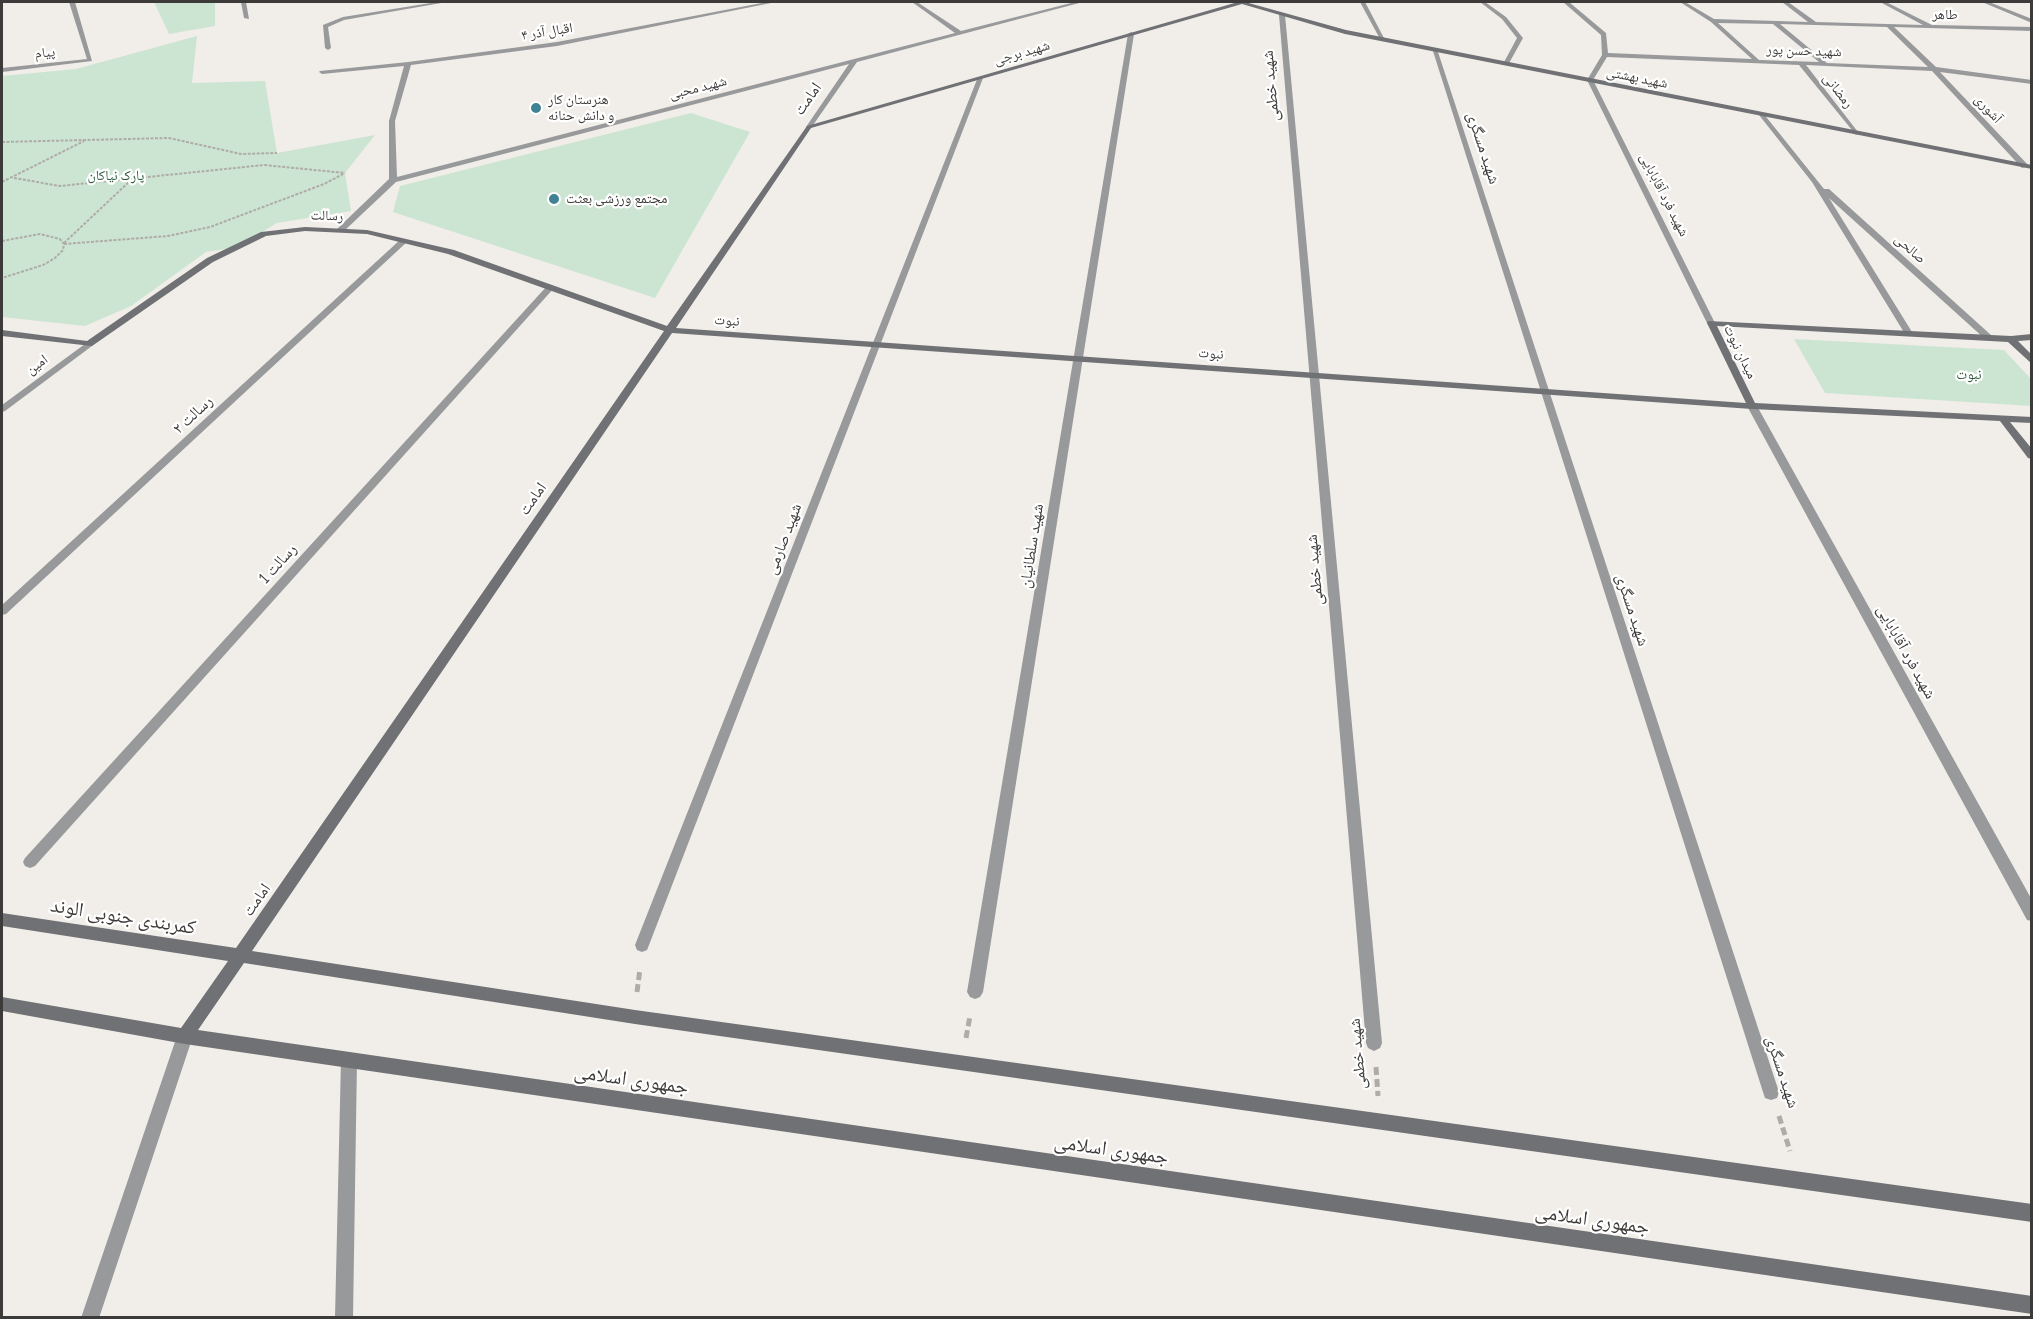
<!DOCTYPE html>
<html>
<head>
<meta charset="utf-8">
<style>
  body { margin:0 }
  #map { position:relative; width:2033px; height:1319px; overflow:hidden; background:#f1ede8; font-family:"PT Sans Narrow",sans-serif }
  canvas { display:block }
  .frame { position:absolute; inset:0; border:3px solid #3d3b39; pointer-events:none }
</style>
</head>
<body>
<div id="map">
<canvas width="2033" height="1319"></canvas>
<div class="frame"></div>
</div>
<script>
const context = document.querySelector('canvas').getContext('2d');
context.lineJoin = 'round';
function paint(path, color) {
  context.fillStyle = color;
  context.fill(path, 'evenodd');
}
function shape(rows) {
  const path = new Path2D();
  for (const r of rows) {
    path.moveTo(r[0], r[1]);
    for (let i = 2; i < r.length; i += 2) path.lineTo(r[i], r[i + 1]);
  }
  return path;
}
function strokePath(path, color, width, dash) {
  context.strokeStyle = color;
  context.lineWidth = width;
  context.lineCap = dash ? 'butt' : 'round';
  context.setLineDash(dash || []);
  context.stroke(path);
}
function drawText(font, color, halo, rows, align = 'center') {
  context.font = font + ' "PT Sans Narrow","Noto Naskh Arabic",sans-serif';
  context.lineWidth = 4.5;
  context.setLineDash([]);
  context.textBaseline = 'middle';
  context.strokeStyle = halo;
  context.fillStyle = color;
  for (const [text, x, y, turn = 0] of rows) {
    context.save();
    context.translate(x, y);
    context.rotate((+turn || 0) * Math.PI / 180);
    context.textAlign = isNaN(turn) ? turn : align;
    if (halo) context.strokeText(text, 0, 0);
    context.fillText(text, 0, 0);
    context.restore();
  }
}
paint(shape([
  [154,2,215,2,215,26,169,34],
  [197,36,192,83,265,81,277,153,375,135,345,173,351,211,277,223,237,247,206,252,131,306,85,326,2,317,2,76,76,69],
  [691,113,750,132,655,298,393,212,400,186],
  [1794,339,2004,350,2031,379,2031,406,1825,393]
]), '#cce5d2');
strokePath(shape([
  [2,142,169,138,241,154,277,153],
  [14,178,60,186,264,165,345,173],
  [2,182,84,141],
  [2,241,40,234,60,239,64,244,63,250,55,258,43,265,2,278],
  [64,243,131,180],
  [64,244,168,236,210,227,324,184,345,173]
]), '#afaca8', 2, [3, 1.5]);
strokePath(shape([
  [637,992,640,969],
  [966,1038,970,1016],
  [1376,1067,1378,1096],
  [1779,1116,1790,1151]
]), '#afaca8', 5, [8, 4]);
paint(shape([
  [349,1052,355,1054,357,1060,353,1318,335,1318,341,1060,343,1054,349,1052]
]), '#98999b');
paint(shape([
  [69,2,75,2,92,61,2,72,2,68,87,59,69,2],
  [241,2,246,2,249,19,244,18,241,2],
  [437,2,447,2,344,20,328,27,331,48,328,50,325,48,323,25,343,17,437,2],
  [767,2,776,2,557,46,411,65,395,121,397,177,955,33,912,2,917,2,961,31,1075,2,1083,2,857,62,811,128,806,127,849,64,396,182,343,232,336,230,389,179,389,121,404,66,322,74,319,72,320,71,408,62,557,42,767,2],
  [1360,2,1365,2,1385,40,1380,39,1360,2],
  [1480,2,1485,2,1506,17,1523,38,1508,65,1503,64,1517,38,1502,19,1480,2],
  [1563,2,1569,2,1606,33,1608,53,1752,59,1711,22,1680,2,1685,2,1714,19,1808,22,1782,2,1788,2,1816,22,1923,25,1880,2,1886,2,1932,25,2032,27,2032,31,1894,27,1936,67,2032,80,2032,84,1940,72,2029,166,2022,168,1932,71,1806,65,1858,132,1859,133,1856,135,1799,65,1607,57,1593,80,1715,323,1708,325,1587,80,1602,55,1601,35,1563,2],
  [1718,23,1773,24,1819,62,1759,60,1718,23],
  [1780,24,1887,27,1928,67,1827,63,1780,24],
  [1982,2,1989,2,2032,19,2032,23,1982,2],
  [1282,13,1285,15,1382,1043,1380,1048,1374,1051,1368,1048,1366,1043,1279,15,1282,13],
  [1131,32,1134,34,983,992,980,997,975,999,970,997,967,992,1128,34,1131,32],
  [1432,48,1437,49,1779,1092,1777,1098,1771,1100,1765,1098,1763,1092,1432,48],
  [978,77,983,78,649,945,647,950,642,952,637,950,635,945,978,77],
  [1759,113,1763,113,1824,189,1829,189,1991,335,1991,339,1985,339,1829,198,1912,332,1905,334,1812,182,1759,115,1759,113],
  [401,239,408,241,6,614,2,615,2,605,401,239],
  [547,286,554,288,35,866,30,868,25,866,23,862,25,858,547,286],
  [89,341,93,344,92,346,5,411,2,412,2,405,89,341],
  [1752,403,1757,406,2032,900,2032,921,2027,920,1747,406,1752,403],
  [185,1028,191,1031,193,1036,99,1318,81,1318,177,1036,179,1031,185,1028]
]), '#98999b');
paint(shape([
  [1238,2,1245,2,1346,30,2032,165,2032,169,1345,34,1242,4,811,128,676,328,1746,403,1707,323,1708,321,2011,336,2032,334,2032,340,2018,341,2032,355,2032,364,2008,342,1717,326,1755,403,2032,417,2032,423,2010,422,2032,449,2032,459,2028,458,2000,421,1752,409,672,333,252,951,635,1010,2032,1204,2032,1222,635,1024,244,963,198,1030,2032,1296,2032,1314,185,1044,2,1011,2,997,181,1028,228,961,2,926,2,913,236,948,664,331,448,254,367,234,305,231,266,236,213,262,92,346,2,336,2,330,87,341,207,258,261,232,305,227,367,230,454,250,667,326,807,126,1238,2]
]), '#707174');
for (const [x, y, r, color] of [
  [536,108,6,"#408293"],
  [554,199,6,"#408293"]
]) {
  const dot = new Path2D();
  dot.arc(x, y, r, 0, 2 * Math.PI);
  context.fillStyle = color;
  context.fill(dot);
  strokePath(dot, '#fff', 2);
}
drawText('14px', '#3d3b39', '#fff', [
  ["طاهر",1945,15,1],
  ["اقبال آذر ۴",547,32,-9],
  ["شهید حسن پور",1804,51,2],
  ["پیام",45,53,-6],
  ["شهید برجی",1022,53,-16],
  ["شهید بهشتی",1637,78,11],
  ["شهید محبی",698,88,-14],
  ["رمضانی",1838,91,52],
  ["آشوری",1988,109,47],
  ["شهید فرد آقابابایی",1664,195,63],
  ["رسالت",327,216,2],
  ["صالحی",1910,249,42],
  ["نبوت",727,321,4],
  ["میدان نبوت",1740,352,64],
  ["نبوت",1211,354,4],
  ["امین",37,365,-37]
]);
drawText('14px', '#3d3b39', '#fff', [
  ["هنرستان کار",548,100],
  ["و دانش حنانه",548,116],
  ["مجتمع ورزشی بعثت",566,199]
], 'left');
drawText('14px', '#295739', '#fff', [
  ["پارک نیاکان",116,176],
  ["نبوت",1969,375]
]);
drawText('16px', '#3d3b39', '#fff', [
  ["شهید خطمی",1271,86,-95],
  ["امامت",808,99,-55],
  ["شهید مسگری",1483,148,72],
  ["رسالت ۲",193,415,-43],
  ["امامت",533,499,-55],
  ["شهید صارمی",784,539,-69],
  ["شهید سلطانیان",1032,546,-81],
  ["رسالت 1",278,564,-48],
  ["شهید خطمی",1315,570,-95],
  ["شهید مسگری",1632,610,72],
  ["شهید فرد آقابابایی",1906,652,61],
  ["امامت",257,900,-55],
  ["شهید خطمی",1358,1054,-95],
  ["شهید مسگری",1782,1072,72]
]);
drawText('20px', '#3d3b39', '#fff', [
  ["کمربندی جنوبی الوند",123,917,9],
  ["جمهوری اسلامی",631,1080,8],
  ["جمهوری اسلامی",1111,1150,8],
  ["جمهوری اسلامی",1592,1220,8]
]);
</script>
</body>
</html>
